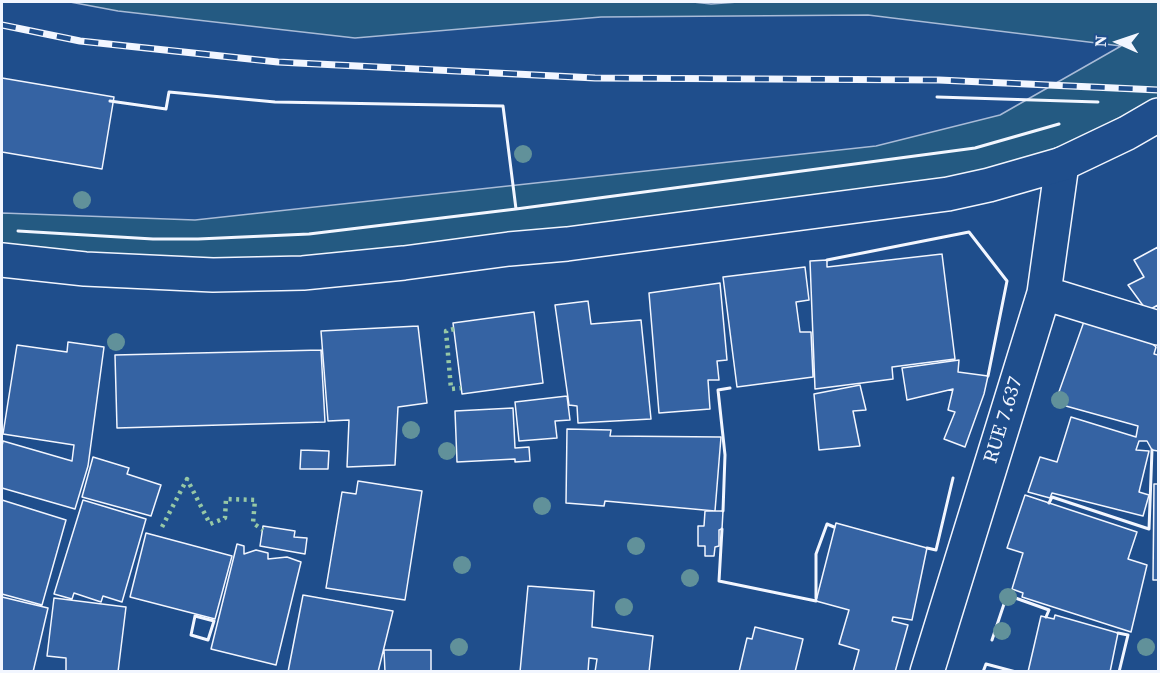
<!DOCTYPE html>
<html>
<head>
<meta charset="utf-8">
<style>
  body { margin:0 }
  #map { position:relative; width:1160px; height:673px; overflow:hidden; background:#1f4e8c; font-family:"Source Serif 4",serif }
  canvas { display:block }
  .frame { position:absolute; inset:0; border:3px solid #f2f6ff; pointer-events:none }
  .north { position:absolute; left:1088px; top:12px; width:60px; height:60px; -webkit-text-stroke:4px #1f4e8c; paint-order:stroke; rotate:273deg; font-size:16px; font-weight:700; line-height:24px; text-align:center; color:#f2f6ff }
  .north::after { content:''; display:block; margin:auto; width:21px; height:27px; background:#f2f6ff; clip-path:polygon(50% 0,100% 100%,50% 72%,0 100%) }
</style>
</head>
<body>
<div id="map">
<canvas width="1160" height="673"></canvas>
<div class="frame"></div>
<div class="north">N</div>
</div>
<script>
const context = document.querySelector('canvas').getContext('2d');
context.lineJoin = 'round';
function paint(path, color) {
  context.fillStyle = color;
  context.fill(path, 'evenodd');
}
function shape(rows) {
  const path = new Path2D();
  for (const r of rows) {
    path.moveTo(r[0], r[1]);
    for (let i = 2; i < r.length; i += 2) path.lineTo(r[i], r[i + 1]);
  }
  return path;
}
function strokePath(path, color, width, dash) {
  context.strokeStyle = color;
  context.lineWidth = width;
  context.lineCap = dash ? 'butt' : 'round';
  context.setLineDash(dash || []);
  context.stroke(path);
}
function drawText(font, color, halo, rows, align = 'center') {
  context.font = font + ' "Source Serif 4",serif';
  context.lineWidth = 4.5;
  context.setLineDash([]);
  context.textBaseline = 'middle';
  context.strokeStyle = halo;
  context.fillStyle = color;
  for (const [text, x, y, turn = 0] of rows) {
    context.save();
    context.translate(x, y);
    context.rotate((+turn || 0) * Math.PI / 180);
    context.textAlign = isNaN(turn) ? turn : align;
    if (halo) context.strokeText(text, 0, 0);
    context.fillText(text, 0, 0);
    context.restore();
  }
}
const green = shape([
  [70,2,693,2,711,4,738,2,1158,2,1158,115,1062,164,404,263,2,260,2,213,195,220,876,146,1000,115,1121,46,868,15,601,17,355,38,118,11,70,2]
]);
paint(green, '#245a82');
strokePath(green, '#a8bbd7', 1.5);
const building = shape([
  [2,78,114,97,102,169,2,152,2,78],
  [1158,247,1158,307,1158,305,1147,311,1128,285,1144,277,1134,260,1158,247],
  [942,254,955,359,892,367,893,379,815,389,810,261,827,260,827,267,942,254],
  [805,267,809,300,796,302,800,332,811,332,813,377,737,387,723,277,805,267],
  [720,283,727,360,717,361,719,380,708,380,710,409,659,413,649,293,720,283],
  [588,301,591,324,641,320,651,419,578,423,577,406,569,405,555,305,588,301],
  [534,312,543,383,462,394,453,323,534,312],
  [1087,313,1136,329,1156,347,1154,354,1158,355,1158,451,1152,450,1147,441,1139,441,1136,450,1149,451,1139,492,1149,495,1143,516,1052,493,1050,498,1028,492,1040,457,1057,462,1071,417,1136,437,1138,426,1055,403,1087,313],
  [418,326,427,403,398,407,395,465,347,467,349,420,328,421,321,331,418,326],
  [68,342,104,347,88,466,75,509,2,488,2,446,3,441,72,461,74,445,3,434,17,345,67,352,68,342],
  [321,350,325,422,117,428,115,355,321,350],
  [959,360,958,372,988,376,984,394,965,447,944,439,955,412,948,410,953,389,907,400,902,368,959,360],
  [860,385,866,410,853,411,860,446,819,450,814,394,860,385],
  [567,396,570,420,555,421,557,438,519,441,515,402,567,396],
  [513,408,515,448,529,447,530,461,515,462,515,459,457,462,455,411,513,408],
  [567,429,611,430,610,436,721,437,715,511,605,501,604,506,566,503,567,429],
  [301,450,329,451,328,469,300,469,301,450],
  [93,457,129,468,127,474,161,485,151,516,82,497,93,457],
  [358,481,422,491,405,600,326,588,342,492,356,494,358,481],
  [1154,484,1158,484,1158,580,1153,580,1154,484],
  [1025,495,1137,532,1128,559,1147,565,1131,632,1022,597,1023,593,1012,589,1023,553,1007,548,1025,495],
  [2,500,66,520,42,605,2,594,2,500],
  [83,500,146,519,122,602,103,596,101,602,74,593,72,599,54,594,83,500],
  [705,511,723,511,722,529,719,530,719,546,715,547,714,556,705,556,705,546,698,546,698,526,704,526,705,511],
  [836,523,927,548,912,620,893,617,892,621,908,625,895,672,853,672,859,650,839,644,849,610,816,601,836,523],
  [263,526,295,531,294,537,307,538,305,554,260,546,263,526],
  [146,533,232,556,215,619,130,597,146,533],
  [237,544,244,546,244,554,256,550,268,553,268,559,287,557,301,562,276,665,211,649,237,544],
  [528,586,594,591,592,627,653,636,649,672,595,672,597,659,589,658,588,672,520,672,528,586],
  [303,595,393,611,378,672,288,672,303,595],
  [2,597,48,608,33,672,2,672,2,597],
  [54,598,126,607,118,672,66,672,66,658,47,656,54,598],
  [1055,615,1118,633,1110,672,1028,672,1041,616,1054,619,1055,615],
  [755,627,803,639,795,672,739,672,747,638,752,639,755,627],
  [384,650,431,650,431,672,385,672,384,650]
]);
paint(building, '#3563a3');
strokePath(building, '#f2f6ff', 1.5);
const minor = shape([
  [1044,293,1158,328],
  [927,672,1044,293,1062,164]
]);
const major = shape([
  [2,260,85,269,213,275,303,273,404,263,509,249,567,244,948,194,989,185,1062,164,1127,133,1158,115]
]);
strokePath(minor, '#f2f6ff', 36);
strokePath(major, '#f2f6ff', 36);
strokePath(minor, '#1f4e8c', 33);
strokePath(major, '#1f4e8c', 33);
const rail = shape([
  [2,25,80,41,278,62,595,78,939,80,1158,90]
]);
strokePath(rail, '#f2f6ff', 7);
strokePath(rail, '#1f4e8c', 4.5, [14]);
strokePath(shape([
  [454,329,446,331,451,389,461,388],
  [162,527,187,479,210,524,225,518,226,499,255,500,253,523,263,530]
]), '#97c8a6', 4.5, [3, 4.5]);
strokePath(shape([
  [937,97,1098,102],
  [110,101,166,109,169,92,275,102,503,106,516,209],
  [18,231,153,239,198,239,309,234,516,209,975,148,1059,124],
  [827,260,969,232,1007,281,988,376],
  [1049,503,1052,497,1149,529,1152,450],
  [723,511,725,455,718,390,730,388],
  [722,529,719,581,816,601],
  [927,548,936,550,953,478],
  [816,598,816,554,827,524,834,527],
  [195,616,214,621,208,640,191,635,195,616],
  [1118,633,1128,635,1119,672],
  [992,640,1007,595,1049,610,1046,617],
  [983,672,986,664,1016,672]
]), '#f2f6ff', 3);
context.fillStyle = '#61919a';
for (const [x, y] of [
  [523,154],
  [82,200],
  [116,342],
  [1060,400],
  [411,430],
  [447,451],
  [542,506],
  [636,546],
  [462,565],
  [690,578],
  [1008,597],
  [624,607],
  [1002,631],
  [459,647],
  [1146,647]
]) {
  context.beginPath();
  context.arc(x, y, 9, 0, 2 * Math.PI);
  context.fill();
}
drawText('20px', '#f2f6ff', '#1f4e8c', [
  ["RUE 7.637",1004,420,-73]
]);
</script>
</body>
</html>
